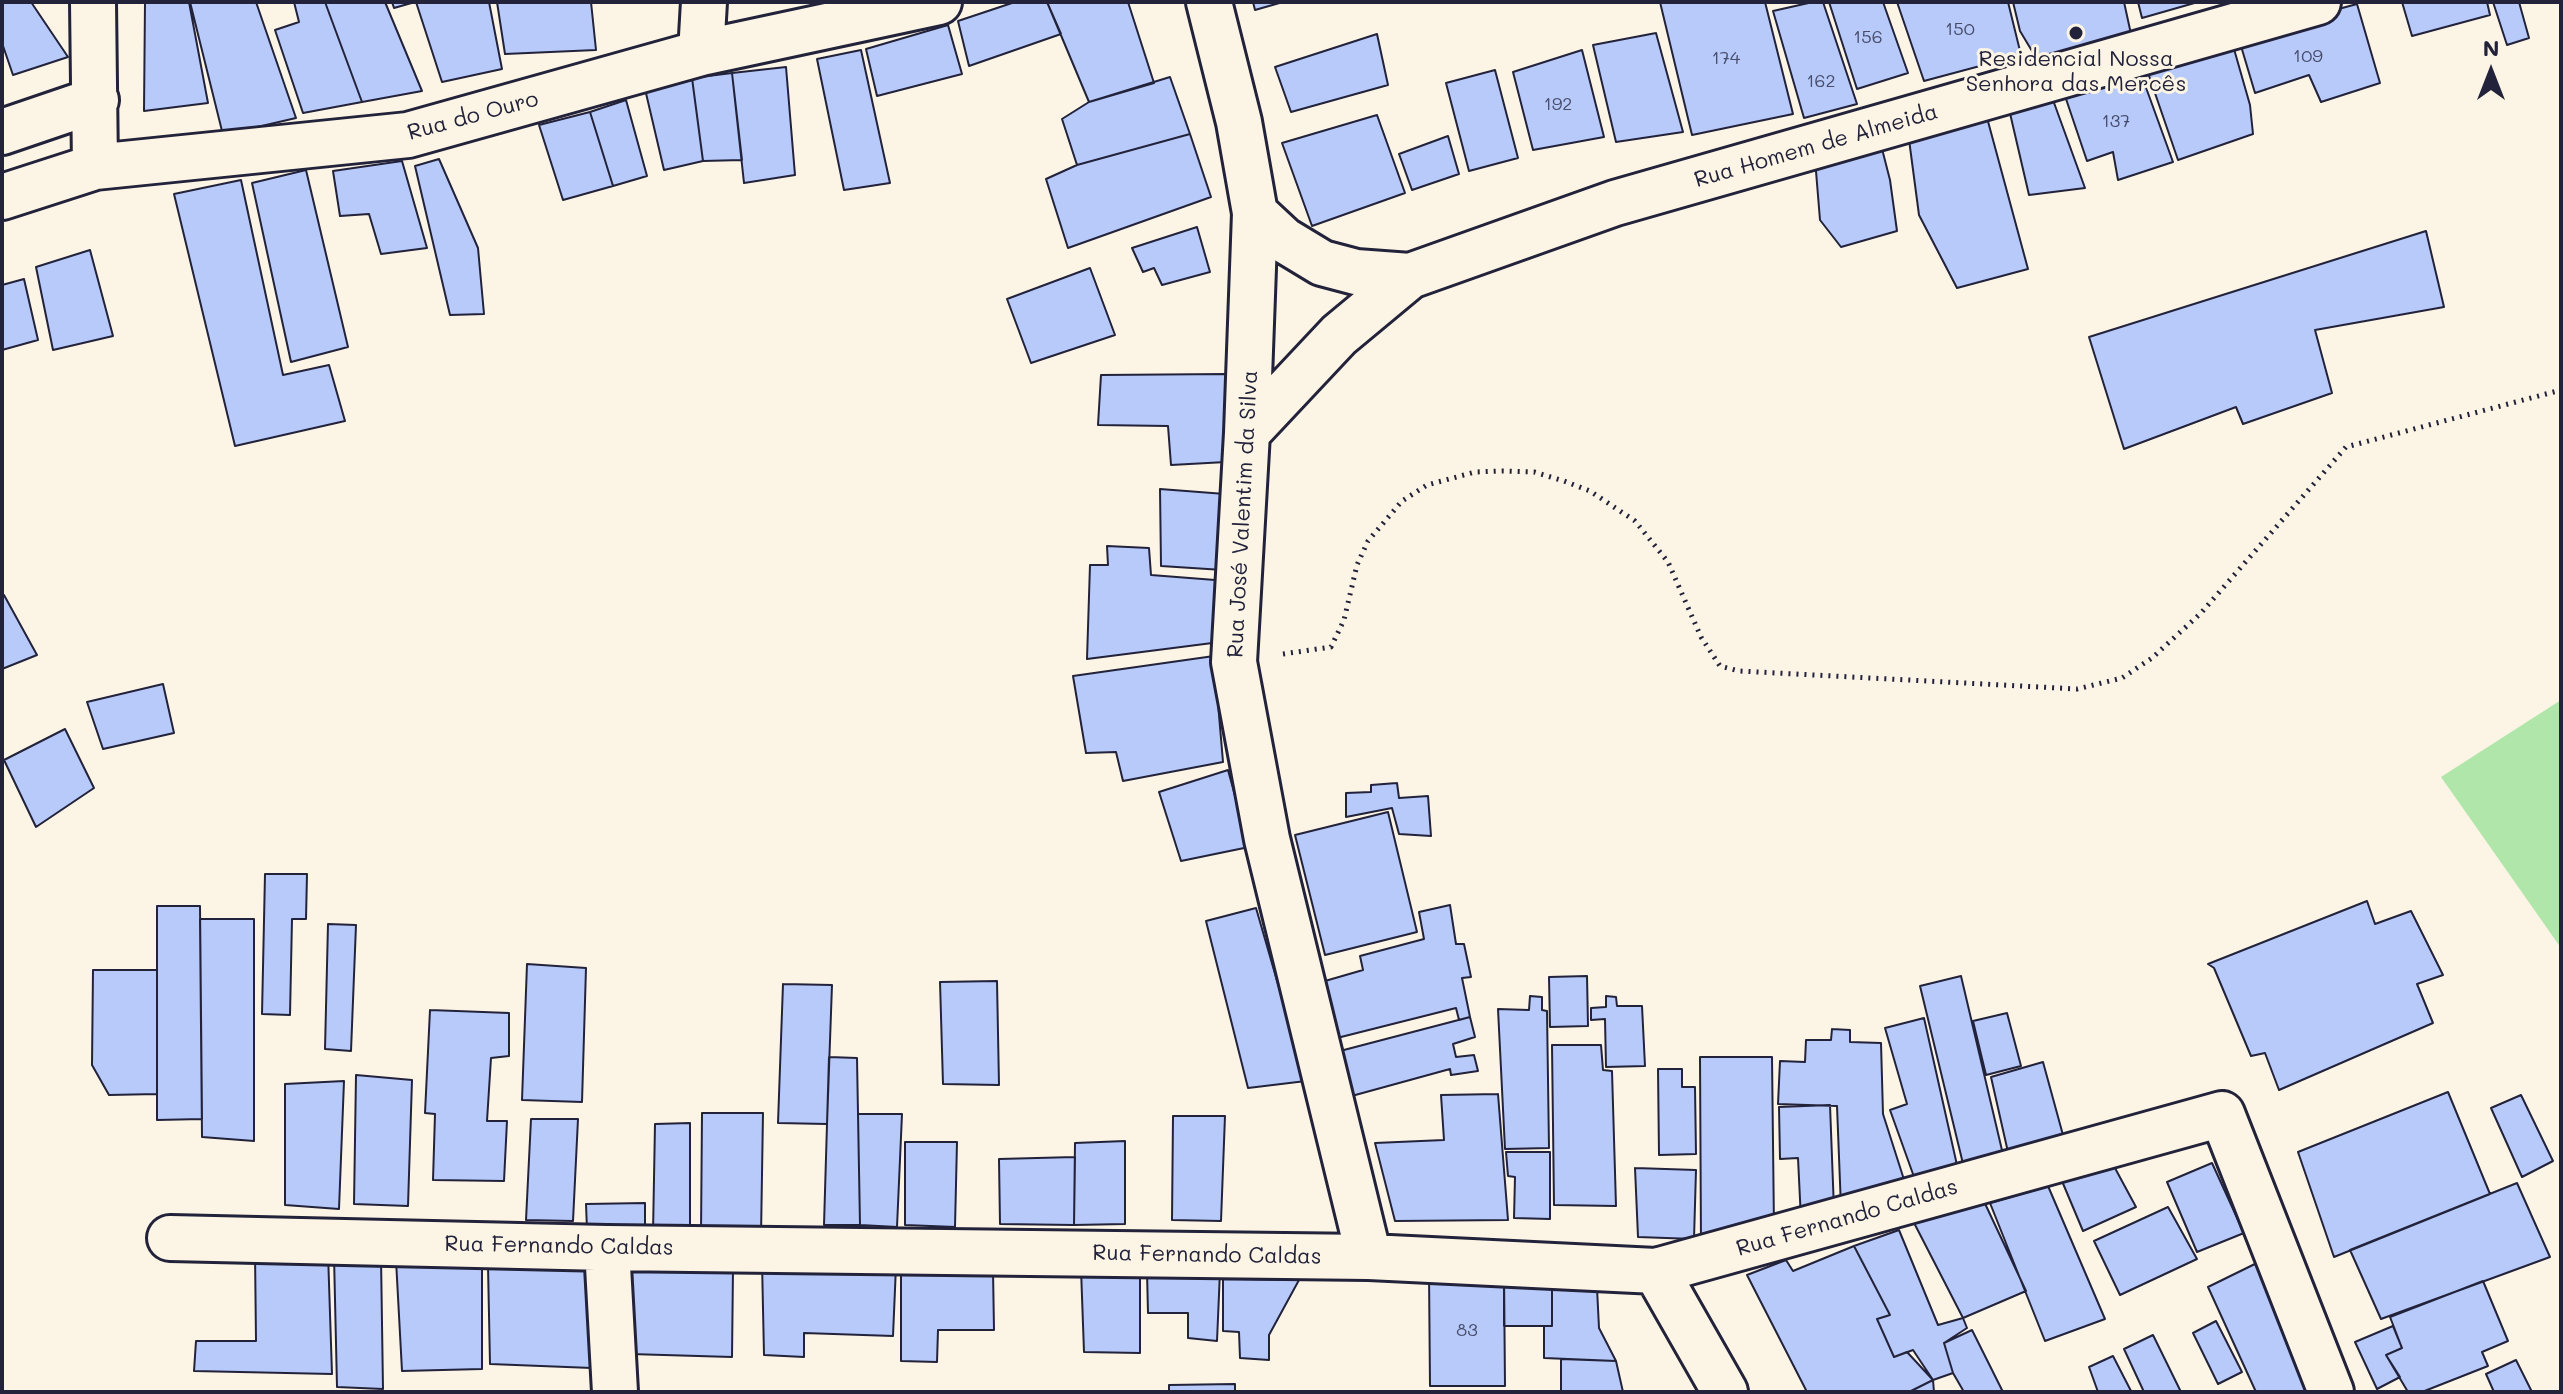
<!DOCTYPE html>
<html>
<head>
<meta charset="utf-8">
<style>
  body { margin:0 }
  #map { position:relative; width:2563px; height:1394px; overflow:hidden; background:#fcf5e5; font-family:Mali,sans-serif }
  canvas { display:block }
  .frame { position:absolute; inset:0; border:4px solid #22223b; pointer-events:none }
  .north { position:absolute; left:2451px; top:32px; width:80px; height:80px; -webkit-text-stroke:6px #fcf5e5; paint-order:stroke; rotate:0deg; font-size:22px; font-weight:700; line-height:32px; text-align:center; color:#22223b }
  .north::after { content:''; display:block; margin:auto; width:28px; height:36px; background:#22223b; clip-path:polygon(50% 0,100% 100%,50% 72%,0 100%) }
</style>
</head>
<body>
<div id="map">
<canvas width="2563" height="1394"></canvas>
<div class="frame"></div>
<div class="north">N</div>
</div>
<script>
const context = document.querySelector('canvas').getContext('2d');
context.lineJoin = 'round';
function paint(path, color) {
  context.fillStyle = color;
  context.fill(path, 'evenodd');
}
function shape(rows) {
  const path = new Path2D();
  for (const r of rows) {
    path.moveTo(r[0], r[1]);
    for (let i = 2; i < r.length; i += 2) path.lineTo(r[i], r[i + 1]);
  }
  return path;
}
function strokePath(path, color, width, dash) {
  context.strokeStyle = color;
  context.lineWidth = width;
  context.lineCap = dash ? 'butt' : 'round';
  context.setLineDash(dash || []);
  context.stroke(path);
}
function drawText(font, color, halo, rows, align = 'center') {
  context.font = font + ' Mali,sans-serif';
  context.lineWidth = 6;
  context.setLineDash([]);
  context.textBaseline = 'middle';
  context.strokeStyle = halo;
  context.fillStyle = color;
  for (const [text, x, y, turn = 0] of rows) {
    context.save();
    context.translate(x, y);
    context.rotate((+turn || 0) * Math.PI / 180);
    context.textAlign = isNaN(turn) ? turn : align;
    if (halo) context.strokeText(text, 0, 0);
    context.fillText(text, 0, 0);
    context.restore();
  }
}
paint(shape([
  [2561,700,2561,948,2441,777]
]), '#b0e6a9');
const building = shape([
  [2,2,31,2,68,57,13,75,2,43,2,2],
  [145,2,189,2,208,103,144,111,145,2],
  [190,2,256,2,296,118,223,135,190,2],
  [294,2,325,2,362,102,303,113,275,30,299,22,294,2],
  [325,2,385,2,422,91,362,102,325,2],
  [392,2,415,2,394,8,392,2],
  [416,2,489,2,502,69,442,82,416,2],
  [497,2,591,2,596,50,505,54,497,2],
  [1015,2,1047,2,1061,34,969,66,958,21,1015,2],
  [1047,2,1128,2,1154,83,1089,102,1047,2],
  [1253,2,1283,2,1255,10,1253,2],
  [1660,2,1765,2,1793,114,1692,135,1660,2],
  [1813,2,1823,2,1857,104,1804,118,1773,11,1813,2],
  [1829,2,1883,2,1908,73,1857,89,1829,2],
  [1897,2,2008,2,2021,55,1924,81,1897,2],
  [2013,2,2124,2,2131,34,2041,66,2020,31,2013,2],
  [2138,2,2198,2,2142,18,2138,2],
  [2402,2,2487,2,2490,15,2412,36,2402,2],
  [2493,2,2519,2,2529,38,2507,45,2493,2],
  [2357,4,2380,83,2321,102,2309,75,2255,93,2238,36,2357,4],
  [948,25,962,74,877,96,866,49,948,25],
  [1656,33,1683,132,1616,142,1593,45,1656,33],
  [1377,34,1388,85,1291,112,1275,67,1377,34],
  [2232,42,2250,105,2253,134,2178,160,2146,67,2232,42],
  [861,50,890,183,844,190,817,59,861,50],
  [1582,50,1604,137,1533,150,1513,72,1582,50],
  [786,67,795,175,744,183,732,73,786,67],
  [1495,70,1518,158,1469,171,1446,83,1495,70],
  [2140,71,2173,162,2118,180,2113,152,2087,161,2063,90,2140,71],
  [732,73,742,160,703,161,692,78,732,73],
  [1170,77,1190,134,1077,165,1062,119,1089,102,1170,77],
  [692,78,703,161,664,170,645,89,692,78],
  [626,100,647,176,613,186,590,112,626,100],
  [2053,100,2085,188,2029,195,2009,109,2053,100],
  [590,112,613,186,563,200,539,125,590,112],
  [1986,114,2028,269,1957,288,1919,215,1908,132,1986,114],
  [1377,115,1405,193,1312,226,1282,143,1377,115],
  [1190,134,1211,197,1068,248,1046,179,1077,165,1190,134],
  [1448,136,1459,174,1412,190,1399,154,1448,136],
  [1880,141,1890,180,1897,231,1841,247,1820,220,1815,159,1880,141],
  [439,159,478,248,484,314,450,315,415,166,439,159],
  [402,161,427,248,381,254,369,214,340,216,333,171,402,161],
  [306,170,348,347,291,362,252,183,306,170],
  [241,180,283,375,329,365,345,421,235,446,174,194,241,180],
  [1197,227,1210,272,1162,285,1154,268,1143,272,1132,248,1197,227],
  [2426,231,2444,307,2315,330,2332,393,2243,424,2236,407,2124,449,2089,337,2426,231],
  [90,250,113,336,53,350,36,267,90,250],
  [1090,268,1115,335,1031,363,1007,299,1090,268],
  [24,279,38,340,2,350,2,285,24,279],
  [1226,374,1226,462,1171,465,1168,426,1098,425,1101,375,1226,374],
  [1160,489,1225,494,1223,570,1161,566,1160,489],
  [1107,546,1149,548,1151,575,1228,581,1228,641,1087,659,1090,565,1108,565,1107,546],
  [4,595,37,655,2,669,2,596,4,595],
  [1214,656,1223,762,1123,781,1116,752,1086,753,1073,676,1214,656],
  [163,684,174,733,103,749,87,702,163,684],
  [65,729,94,788,36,827,4,760,65,729],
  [1228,770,1249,847,1181,861,1159,792,1228,770],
  [1397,783,1399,798,1428,796,1431,836,1399,834,1392,808,1346,817,1346,793,1371,792,1371,785,1397,783],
  [1388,812,1417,932,1325,955,1295,835,1388,812],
  [265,874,307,874,306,919,292,919,290,1015,262,1014,265,874],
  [2367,901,2375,924,2411,911,2443,975,2417,984,2433,1023,2279,1090,2265,1053,2251,1056,2214,968,2208,964,2367,901],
  [1450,905,1456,944,1464,944,1471,977,1462,978,1470,1017,1459,1020,1456,1008,1337,1038,1325,981,1363,970,1360,956,1424,939,1419,912,1450,905],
  [157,906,200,906,202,1119,157,1120,157,906],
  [1256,908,1306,1081,1248,1088,1206,921,1256,908],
  [200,919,254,919,254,1141,202,1137,200,919],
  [328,924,356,925,351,1051,325,1049,328,924],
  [527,964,586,968,582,1102,522,1100,527,964],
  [93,970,157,970,157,1094,109,1095,92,1065,93,970],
  [1587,976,1588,1026,1550,1027,1549,977,1587,976],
  [1961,976,2005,1163,1965,1172,1920,986,1961,976],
  [997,981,999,1085,943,1084,940,982,997,981],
  [783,984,832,985,827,1124,778,1123,783,984],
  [1530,996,1542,997,1542,1010,1547,1011,1549,1148,1505,1149,1498,1009,1529,1010,1530,996],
  [1606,996,1616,997,1617,1006,1642,1006,1645,1066,1606,1067,1605,1019,1591,1020,1591,1008,1606,1007,1606,996],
  [430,1010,509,1013,509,1056,491,1058,487,1121,507,1121,504,1181,433,1180,435,1114,425,1113,430,1010],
  [2007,1013,2021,1066,1986,1075,1973,1021,2007,1013],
  [1470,1017,1475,1037,1453,1044,1456,1057,1474,1055,1478,1071,1451,1075,1450,1069,1348,1097,1340,1051,1470,1017],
  [1924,1018,1959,1174,1918,1188,1890,1110,1907,1104,1885,1028,1924,1018],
  [1832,1029,1850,1030,1850,1042,1881,1043,1883,1114,1907,1189,1841,1208,1837,1106,1778,1104,1780,1061,1805,1062,1806,1040,1831,1040,1832,1029],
  [1552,1045,1601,1045,1603,1070,1612,1071,1616,1206,1554,1205,1552,1045],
  [829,1057,857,1058,860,1225,824,1225,829,1057],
  [1700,1057,1772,1057,1774,1228,1701,1247,1700,1057],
  [2043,1062,2066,1146,2010,1161,1991,1077,2043,1062],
  [1658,1069,1682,1069,1682,1087,1695,1087,1696,1154,1659,1155,1658,1069],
  [356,1075,412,1080,408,1206,354,1204,356,1075],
  [344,1081,339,1209,285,1205,285,1084,344,1081],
  [2448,1092,2490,1194,2334,1257,2298,1152,2448,1092],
  [1498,1094,1508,1220,1395,1221,1375,1143,1444,1140,1441,1095,1498,1094],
  [2521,1095,2553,1161,2522,1177,2491,1108,2521,1095],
  [1830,1105,1834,1210,1801,1220,1798,1158,1780,1159,1779,1107,1830,1105],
  [702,1113,763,1113,761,1236,701,1234,702,1113],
  [858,1114,902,1114,897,1227,860,1225,858,1114],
  [1173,1116,1225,1116,1221,1221,1172,1220,1173,1116],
  [531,1119,578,1119,573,1221,526,1220,531,1119],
  [690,1123,690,1234,653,1233,655,1124,690,1123],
  [1125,1141,1125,1224,1074,1225,1075,1143,1125,1141],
  [905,1142,957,1142,955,1227,905,1225,905,1142],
  [1506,1152,1550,1152,1550,1219,1514,1218,1515,1177,1508,1176,1506,1152],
  [1075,1157,1074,1225,1000,1224,999,1159,1075,1157],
  [2109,1157,2136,1207,2083,1231,2059,1174,2109,1157],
  [2212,1163,2244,1233,2197,1252,2167,1182,2212,1163],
  [1635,1168,1696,1170,1694,1239,1638,1237,1635,1168],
  [2517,1183,2550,1257,2381,1319,2350,1250,2517,1183],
  [2048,1186,2105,1319,2045,1341,1990,1203,2048,1186],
  [1981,1195,2026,1291,1963,1318,1911,1217,1981,1195],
  [645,1203,645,1229,587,1230,586,1204,645,1203],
  [2168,1207,2197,1259,2120,1295,2094,1241,2168,1207],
  [1899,1230,1938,1325,1963,1318,1967,1328,1944,1343,1953,1373,1933,1380,1913,1350,1894,1357,1877,1319,1890,1315,1854,1246,1899,1230],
  [1854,1246,1890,1315,1877,1319,1894,1357,1907,1352,1933,1380,1909,1392,1807,1392,1747,1275,1786,1260,1793,1271,1854,1246],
  [255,1253,328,1253,332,1374,194,1371,196,1341,256,1341,255,1253],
  [334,1256,381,1257,383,1389,337,1387,334,1256],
  [396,1260,482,1260,482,1369,402,1371,396,1260],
  [2263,1260,2323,1392,2256,1392,2208,1287,2263,1260],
  [762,1262,896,1266,893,1336,804,1333,804,1357,764,1355,762,1262],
  [488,1266,595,1267,592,1368,490,1364,488,1266],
  [630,1266,733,1269,732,1357,630,1354,630,1266],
  [1140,1268,1140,1353,1084,1352,1081,1269,1140,1268],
  [901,1269,993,1270,994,1330,938,1330,937,1362,901,1361,901,1269],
  [1220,1271,1217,1341,1188,1338,1188,1313,1148,1313,1147,1272,1220,1271],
  [1429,1273,1504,1275,1505,1386,1430,1386,1429,1273],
  [1504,1275,1552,1288,1552,1326,1504,1326,1504,1275],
  [1223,1279,1299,1280,1269,1335,1269,1360,1240,1358,1239,1332,1223,1331,1223,1279],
  [2483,1281,2508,1341,2482,1352,2488,1366,2422,1392,2408,1392,2386,1355,2402,1348,2390,1317,2483,1281],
  [1552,1288,1597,1288,1599,1328,1616,1361,1544,1358,1544,1326,1552,1326,1552,1288],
  [2216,1321,2242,1372,2218,1384,2193,1333,2216,1321],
  [2393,1326,2402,1348,2386,1355,2400,1377,2377,1389,2355,1342,2393,1326],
  [1972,1330,2003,1392,1964,1392,1953,1373,1944,1343,1972,1330],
  [2153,1335,2181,1392,2144,1392,2124,1349,2153,1335],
  [2113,1356,2131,1391,2098,1392,2089,1367,2113,1356],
  [1561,1359,1616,1361,1623,1392,1561,1392,1561,1359],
  [2516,1360,2532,1392,2494,1392,2486,1374,2516,1360],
  [1933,1380,1934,1392,1909,1392,1933,1380],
  [1235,1384,1235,1392,1169,1392,1169,1385,1235,1384]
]);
paint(building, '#b7cafa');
strokePath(building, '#22223b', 2);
const minor = shape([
  [93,2,95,167],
  [1209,2,1239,122,1255,213,1247,433,1234,662,1267,839,1369,1257],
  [701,53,704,2],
  [2,132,96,100],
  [2,197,95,167,408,135,701,53,939,2],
  [1410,276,1615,203,2318,2],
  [1247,433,1339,335,1410,276,1356,272,1322,263,1284,240,1255,213],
  [170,1238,607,1248,1369,1257,1656,1271,2222,1114,2331,1392],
  [607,1248,615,1392],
  [1656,1271,1725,1392]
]);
strokePath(minor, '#22223b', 50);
strokePath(shape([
  [1283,654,1331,647,1344,620,1357,565,1368,541,1402,501,1427,485,1475,472,1502,471,1534,472,1564,481,1590,491,1635,521,1668,562,1701,637,1720,666,1739,671,2077,689,2122,678,2152,658,2201,613,2346,447,2561,390]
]), '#22223b', 5, [2, 6]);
strokePath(minor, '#fcf5e5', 44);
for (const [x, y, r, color] of [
  [2076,33,8,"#22223b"]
]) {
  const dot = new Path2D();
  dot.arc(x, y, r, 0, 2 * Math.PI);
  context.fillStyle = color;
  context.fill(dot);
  strokePath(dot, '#fcf5e5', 3);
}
drawText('18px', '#474c6b', null, [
  ["150",1960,29],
  ["156",1868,37],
  ["109",2308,56],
  ["174",1726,58],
  ["162",1821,81],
  ["192",1558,104],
  ["137",2116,121],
  ["83",1467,1330]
]);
drawText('22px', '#22223b', '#fcf5e5', [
  ["Residencial Nossa",2076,59],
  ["Senhora das Mercês",2076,84]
]);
drawText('22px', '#22223b', '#fcf5e5', [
  ["Rua do Ouro",473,116,-15],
  ["Rua Homem de Almeida",1816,146,-16],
  ["Rua José Valentim da Silva",1243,514,-87],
  ["Rua Fernando Caldas",1847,1218,-16],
  ["Rua Fernando Caldas",559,1246,1],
  ["Rua Fernando Caldas",1207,1255,1]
]);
</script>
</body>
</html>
